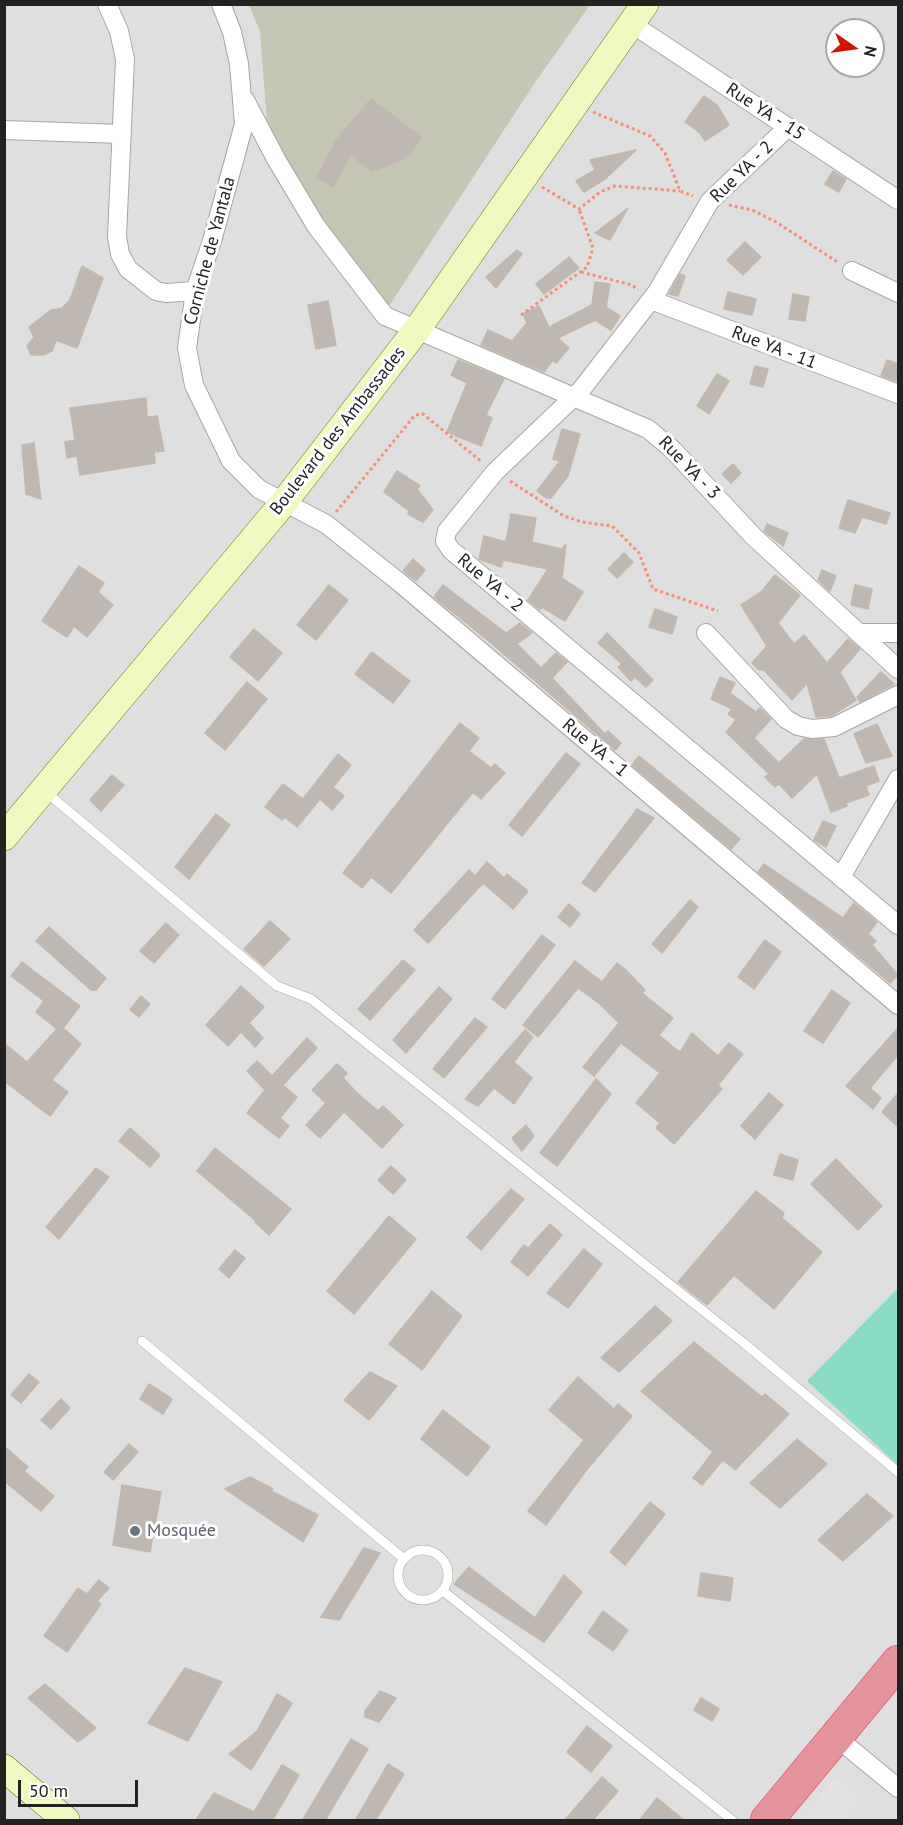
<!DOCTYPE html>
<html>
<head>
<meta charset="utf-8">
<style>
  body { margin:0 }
  #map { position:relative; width:903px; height:1825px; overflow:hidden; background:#f1efe9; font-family:"PT Sans",sans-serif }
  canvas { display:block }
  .frame { position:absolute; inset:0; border:6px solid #222; pointer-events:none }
  .north { position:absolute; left:825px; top:18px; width:60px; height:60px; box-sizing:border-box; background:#fff; border:2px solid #a7a7a7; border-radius:50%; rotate:103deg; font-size:16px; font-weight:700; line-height:24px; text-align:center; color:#222 }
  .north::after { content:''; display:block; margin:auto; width:21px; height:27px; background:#ce1606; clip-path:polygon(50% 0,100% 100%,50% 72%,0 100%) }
  .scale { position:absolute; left:18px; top:1780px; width:120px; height:27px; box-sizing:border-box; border:3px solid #222; border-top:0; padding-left:8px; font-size:18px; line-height:21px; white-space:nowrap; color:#222; -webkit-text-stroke:4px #fff; paint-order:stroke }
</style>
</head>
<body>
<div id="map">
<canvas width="903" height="1825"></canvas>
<div class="frame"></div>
<div class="north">N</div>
<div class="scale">50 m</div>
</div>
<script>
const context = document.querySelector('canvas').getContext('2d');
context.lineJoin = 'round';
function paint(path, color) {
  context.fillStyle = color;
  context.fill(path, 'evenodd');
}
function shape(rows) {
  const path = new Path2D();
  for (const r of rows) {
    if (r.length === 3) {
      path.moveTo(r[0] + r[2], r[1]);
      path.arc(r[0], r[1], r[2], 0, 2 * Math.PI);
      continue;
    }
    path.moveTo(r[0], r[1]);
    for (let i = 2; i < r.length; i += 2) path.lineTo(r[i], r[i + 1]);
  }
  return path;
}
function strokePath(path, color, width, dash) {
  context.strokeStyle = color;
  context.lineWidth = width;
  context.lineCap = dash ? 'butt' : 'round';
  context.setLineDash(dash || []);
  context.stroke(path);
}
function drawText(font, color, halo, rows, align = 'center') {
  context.font = font + ' "PT Sans",sans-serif';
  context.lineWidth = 6;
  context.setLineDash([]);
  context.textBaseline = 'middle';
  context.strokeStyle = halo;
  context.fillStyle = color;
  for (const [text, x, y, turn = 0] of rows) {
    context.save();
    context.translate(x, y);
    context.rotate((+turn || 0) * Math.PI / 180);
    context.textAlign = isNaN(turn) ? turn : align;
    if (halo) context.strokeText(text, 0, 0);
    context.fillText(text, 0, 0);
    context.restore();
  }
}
paint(shape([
  [5,5,898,5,898,1820,5,1820],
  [837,30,873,30,873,66,837,66]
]), '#e0dfdf');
paint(shape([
  [249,5,590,5,536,81,389,306,318,215,267,123,260,32]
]), '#c5c6b4');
paint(shape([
  [898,1288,898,1465,807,1381]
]), '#8addc4');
paint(shape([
  [835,1779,859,1798,841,1820,801,1820]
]), '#e2e2e2');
const building = shape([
  [704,96,717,105,729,125,705,141,700,133,685,122,704,96],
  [371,99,421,137,411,153,402,160,372,171,351,155,333,187,317,177,337,139,371,99],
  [636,150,605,179,584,192,576,181,595,170,590,160,636,150],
  [833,171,846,179,839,192,825,184,833,171],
  [628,208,610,240,595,233,628,208],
  [745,242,761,257,743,275,727,260,745,242],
  [517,250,522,254,496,288,486,277,517,250],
  [569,257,579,268,544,294,536,284,569,257],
  [82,266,103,278,77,348,56,340,52,351,43,355,31,355,27,346,34,337,29,327,51,310,62,308,70,300,82,266],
  [680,274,685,276,678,296,669,294,680,274],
  [595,282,610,284,606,307,620,316,611,330,595,320,558,338,569,348,556,363,553,360,544,372,481,345,488,330,512,341,527,323,523,314,539,306,549,327,592,305,595,282],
  [728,292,756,299,752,315,724,309,728,292],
  [793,294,809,297,805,321,789,319,793,294],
  [328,301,336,345,316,349,308,305,328,301],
  [458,360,504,379,486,415,492,418,481,446,447,432,467,383,451,375,458,360],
  [887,360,898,364,896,381,881,376,887,360],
  [755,366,768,369,763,387,750,384,755,366],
  [717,374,729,381,709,414,697,406,717,374],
  [146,398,147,417,157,416,164,451,154,452,155,463,80,475,77,456,67,458,65,442,75,440,70,408,146,398],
  [562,429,580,434,568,476,551,498,546,498,537,491,560,461,553,459,562,429],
  [34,443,41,499,26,494,22,445,34,443],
  [733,464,741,473,731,483,722,474,733,464],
  [397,471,420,486,417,489,433,510,423,522,408,514,409,511,384,492,397,471],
  [848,500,890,513,886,524,862,517,855,533,839,528,848,500],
  [511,514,536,518,532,542,562,549,566,544,562,578,583,592,565,621,542,607,540,610,528,600,548,569,503,560,501,567,479,559,484,536,506,542,511,514],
  [767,524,788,533,783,546,764,531,767,524],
  [624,553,633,562,617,578,608,569,624,553],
  [413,559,425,570,416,581,403,571,413,559],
  [79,566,104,583,98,592,113,605,87,637,74,626,67,637,42,621,79,566],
  [822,570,836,576,830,591,818,580,822,570],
  [775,575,800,595,778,623,794,644,804,635,827,663,848,639,860,649,840,672,856,700,831,716,816,717,807,683,792,700,764,670,759,670,752,663,767,646,741,605,761,592,775,575],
  [329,585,348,600,316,640,297,625,329,585],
  [443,585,506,633,520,623,532,633,517,644,541,668,556,653,567,662,552,678,605,734,608,731,621,743,617,748,615,750,491,643,434,597,443,585],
  [855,585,872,589,868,609,851,605,855,585],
  [655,609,677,617,672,634,649,627,655,609],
  [254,629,282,653,258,681,230,657,254,629],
  [607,633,653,680,646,687,635,677,631,681,618,667,622,664,598,643,607,633],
  [372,652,410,681,393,703,355,674,372,652],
  [881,672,894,684,860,702,857,697,881,672],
  [720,677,735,683,730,693,756,712,760,708,771,719,754,738,779,763,804,739,824,739,839,778,874,766,879,781,866,786,869,795,846,803,847,806,831,812,817,774,792,798,779,784,775,787,765,777,769,774,726,732,736,720,728,714,732,709,711,699,720,677],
  [247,682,267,699,225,750,205,733,247,682],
  [460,723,479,738,469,751,491,768,495,764,505,773,481,799,473,792,391,893,371,877,362,888,343,873,460,723],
  [877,724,892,756,866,763,854,734,877,724],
  [566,753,580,764,522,836,509,825,566,753],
  [338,754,351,765,333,787,344,796,332,810,320,799,297,827,285,817,282,820,265,807,283,784,303,799,338,754],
  [639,756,740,839,731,849,632,765,639,756],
  [112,775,124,785,101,811,90,800,112,775],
  [637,809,654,818,595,892,582,883,637,809],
  [216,814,230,825,189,879,175,867,216,814],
  [823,821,836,826,826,847,814,840,823,821],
  [487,862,504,878,507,874,528,891,513,909,483,883,428,943,414,930,469,870,475,876,487,862],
  [764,864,843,918,854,903,877,922,868,934,876,941,872,945,898,975,890,983,758,872,764,864],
  [690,900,698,907,662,953,652,944,690,900],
  [569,904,580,914,570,927,558,917,569,904],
  [270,921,290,939,264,966,244,949,270,921],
  [166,923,179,935,154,963,140,951,166,923],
  [49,927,106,978,96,990,91,990,36,941,49,927],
  [542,935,555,945,505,1009,492,999,542,935],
  [765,940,781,952,754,989,738,977,765,940],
  [403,960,415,970,370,1020,358,1009,403,960],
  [575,961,602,982,617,963,627,971,645,990,642,993,673,1018,659,1035,678,1051,681,1051,692,1033,718,1056,729,1043,743,1054,718,1085,722,1089,674,1144,656,1128,660,1123,636,1103,660,1073,621,1043,594,1076,583,1067,619,1023,600,1004,578,988,538,1037,523,1025,575,961],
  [22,962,80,1006,63,1028,81,1044,52,1080,68,1092,50,1116,4,1081,4,1043,27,1062,57,1029,36,1012,44,1001,11,976,22,962],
  [241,986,264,1007,249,1023,263,1038,255,1047,241,1032,228,1046,206,1025,241,986],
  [439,987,452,999,406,1053,393,1040,439,987],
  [832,990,850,1003,823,1043,804,1031,832,990],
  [141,996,150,1004,139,1017,130,1010,141,996],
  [475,1018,487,1027,444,1078,433,1069,475,1018],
  [898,1028,898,1055,870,1088,881,1098,873,1109,846,1086,898,1028],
  [525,1030,533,1037,514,1062,532,1078,514,1104,494,1088,478,1106,465,1099,525,1030],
  [307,1038,317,1048,283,1085,297,1097,280,1118,289,1126,279,1138,247,1113,265,1090,247,1071,257,1061,272,1076,307,1038],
  [337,1064,347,1073,343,1078,357,1093,378,1111,383,1106,403,1125,382,1148,344,1112,320,1138,306,1125,326,1103,312,1090,337,1064],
  [596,1079,611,1094,557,1166,540,1153,596,1079],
  [769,1093,783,1105,755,1139,741,1126,769,1093],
  [898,1093,898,1127,882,1112,898,1093],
  [526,1125,534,1136,522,1151,512,1138,526,1125],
  [130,1128,160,1155,150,1167,119,1141,130,1128],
  [215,1148,291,1209,269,1235,255,1222,256,1221,197,1171,215,1148],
  [780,1154,798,1160,793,1180,774,1175,780,1154],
  [836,1159,882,1206,858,1230,811,1184,836,1159],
  [391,1166,406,1180,393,1194,378,1180,391,1166],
  [96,1168,109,1177,59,1239,46,1227,96,1168],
  [511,1189,524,1199,481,1250,467,1237,511,1189],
  [756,1191,784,1213,782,1218,822,1252,774,1309,734,1275,707,1305,678,1282,756,1191],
  [389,1216,416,1239,354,1314,327,1291,389,1216],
  [550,1224,562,1235,528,1276,511,1262,524,1245,528,1248,550,1224],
  [584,1249,602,1264,568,1308,547,1293,584,1249],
  [235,1250,245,1258,229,1278,219,1269,235,1250],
  [432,1291,462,1316,422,1370,389,1344,432,1291],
  [655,1306,672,1321,619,1372,601,1358,655,1306],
  [694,1342,762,1397,765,1394,789,1414,735,1470,723,1460,702,1485,693,1478,713,1452,641,1391,694,1342],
  [370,1372,397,1386,369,1420,344,1400,370,1372],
  [29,1374,39,1382,21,1403,11,1395,29,1374],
  [578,1377,614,1409,618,1404,632,1416,585,1472,546,1525,528,1511,584,1440,549,1410,578,1377],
  [149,1384,172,1399,163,1414,140,1399,149,1384],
  [61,1399,70,1408,51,1429,41,1420,61,1399],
  [443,1410,490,1447,467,1476,421,1439,443,1410],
  [797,1439,827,1464,780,1508,750,1483,797,1439],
  [129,1444,138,1452,113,1480,104,1472,129,1444],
  [4,1446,28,1467,24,1471,54,1496,41,1511,4,1481,4,1446],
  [250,1477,273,1489,271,1491,318,1515,303,1542,225,1489,250,1477],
  [122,1485,161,1492,150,1552,113,1545,122,1485],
  [867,1494,893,1516,843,1561,818,1540,867,1494],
  [650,1502,665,1514,625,1565,610,1552,650,1502],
  [364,1548,380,1553,339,1620,321,1617,364,1548],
  [469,1567,535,1618,564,1575,582,1592,544,1642,454,1584,469,1567],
  [701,1573,733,1578,730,1601,698,1596,701,1573],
  [99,1580,109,1588,97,1601,101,1604,67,1652,44,1636,78,1588,87,1594,99,1580],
  [603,1611,628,1630,613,1651,588,1633,603,1611],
  [185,1668,222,1682,188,1741,148,1723,185,1668],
  [45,1684,96,1728,78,1742,28,1698,45,1684],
  [380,1691,396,1698,379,1722,365,1717,365,1711,380,1691],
  [277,1694,292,1703,251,1770,229,1754,257,1731,277,1694],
  [701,1698,719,1709,712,1721,694,1710,701,1698],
  [587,1726,612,1746,591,1772,567,1752,587,1726],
  [351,1739,368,1749,337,1800,325,1821,302,1821,351,1739],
  [388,1764,404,1774,375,1821,355,1821,388,1764],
  [282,1765,299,1775,272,1821,195,1821,214,1793,254,1812,282,1765],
  [602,1777,618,1791,592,1821,564,1821,602,1777],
  [657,1798,685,1821,639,1821,657,1798]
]);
paint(building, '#bfb8b2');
strokePath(building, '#c3b8ab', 1.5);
const lane = shape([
  [46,792,277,986,311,999,745,1344,898,1472],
  [142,1341,404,1559],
  [423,1575,25],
  [443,1591,732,1820]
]);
const street = shape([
  [107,4,119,31,125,59,117,236,120,254,128,269,156,291,166,293,195,291],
  [221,4,232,32,239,64,244,124,212,241,195,291,187,348,194,385,231,461,259,489,326,524,399,582,898,1005],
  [632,24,898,200],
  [245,100,276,159,316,226,385,316,648,429,672,449,753,536,898,669],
  [788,127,710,201,657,292,581,390,495,472,447,531,445,541,451,550,898,925],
  [4,130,122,134],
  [852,271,898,293],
  [651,300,898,394],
  [706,633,786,719,798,726,812,729,834,727,898,695],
  [858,633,898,633],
  [841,877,898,779],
  [836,1737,898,1788]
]);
const secondary = shape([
  [4,837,285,501,418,328,645,4],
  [4,1768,66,1820]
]);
const highway = shape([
  [767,1820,898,1662]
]);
strokePath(lane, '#a6a6a6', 10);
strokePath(street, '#a6a6a6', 20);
strokePath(secondary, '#647908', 28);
strokePath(highway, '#d72e5a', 34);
strokePath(shape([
  [593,112,650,136,665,153,680,191,693,196],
  [542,187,579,209,600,192,615,186,680,191],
  [729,205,752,210,776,222,839,263],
  [581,272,632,285,638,290],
  [521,315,587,267,593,248,579,209],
  [510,481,564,516,582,522,612,526,639,553,653,589,718,611],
  [336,512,415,415,423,414,482,462]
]), '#f68d75', 3, [3, 3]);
strokePath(lane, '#fff', 9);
strokePath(street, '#fff', 18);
strokePath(secondary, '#f1f8c0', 27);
strokePath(highway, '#e6949c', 33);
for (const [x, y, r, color] of [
  [135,1531,6,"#6b7280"]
]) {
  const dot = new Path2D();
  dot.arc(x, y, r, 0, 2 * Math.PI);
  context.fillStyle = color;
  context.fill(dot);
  strokePath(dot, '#fff', 2);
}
drawText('18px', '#222', '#fff', [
  ["Rue YA - 15",765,112,33],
  ["Rue YA - 2",742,172,-44],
  ["Corniche de Yantala",210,251,-75],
  ["Rue YA - 11",774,348,21],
  ["Boulevard des Ambassades",338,431,-52],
  ["Rue YA - 3",689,468,46],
  ["Rue YA - 2",490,583,40],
  ["Rue YA - 1",595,748,40]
]);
drawText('18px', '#5b616d', '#fff', [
  ["Mosquée",147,1531]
], 'left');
</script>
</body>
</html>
